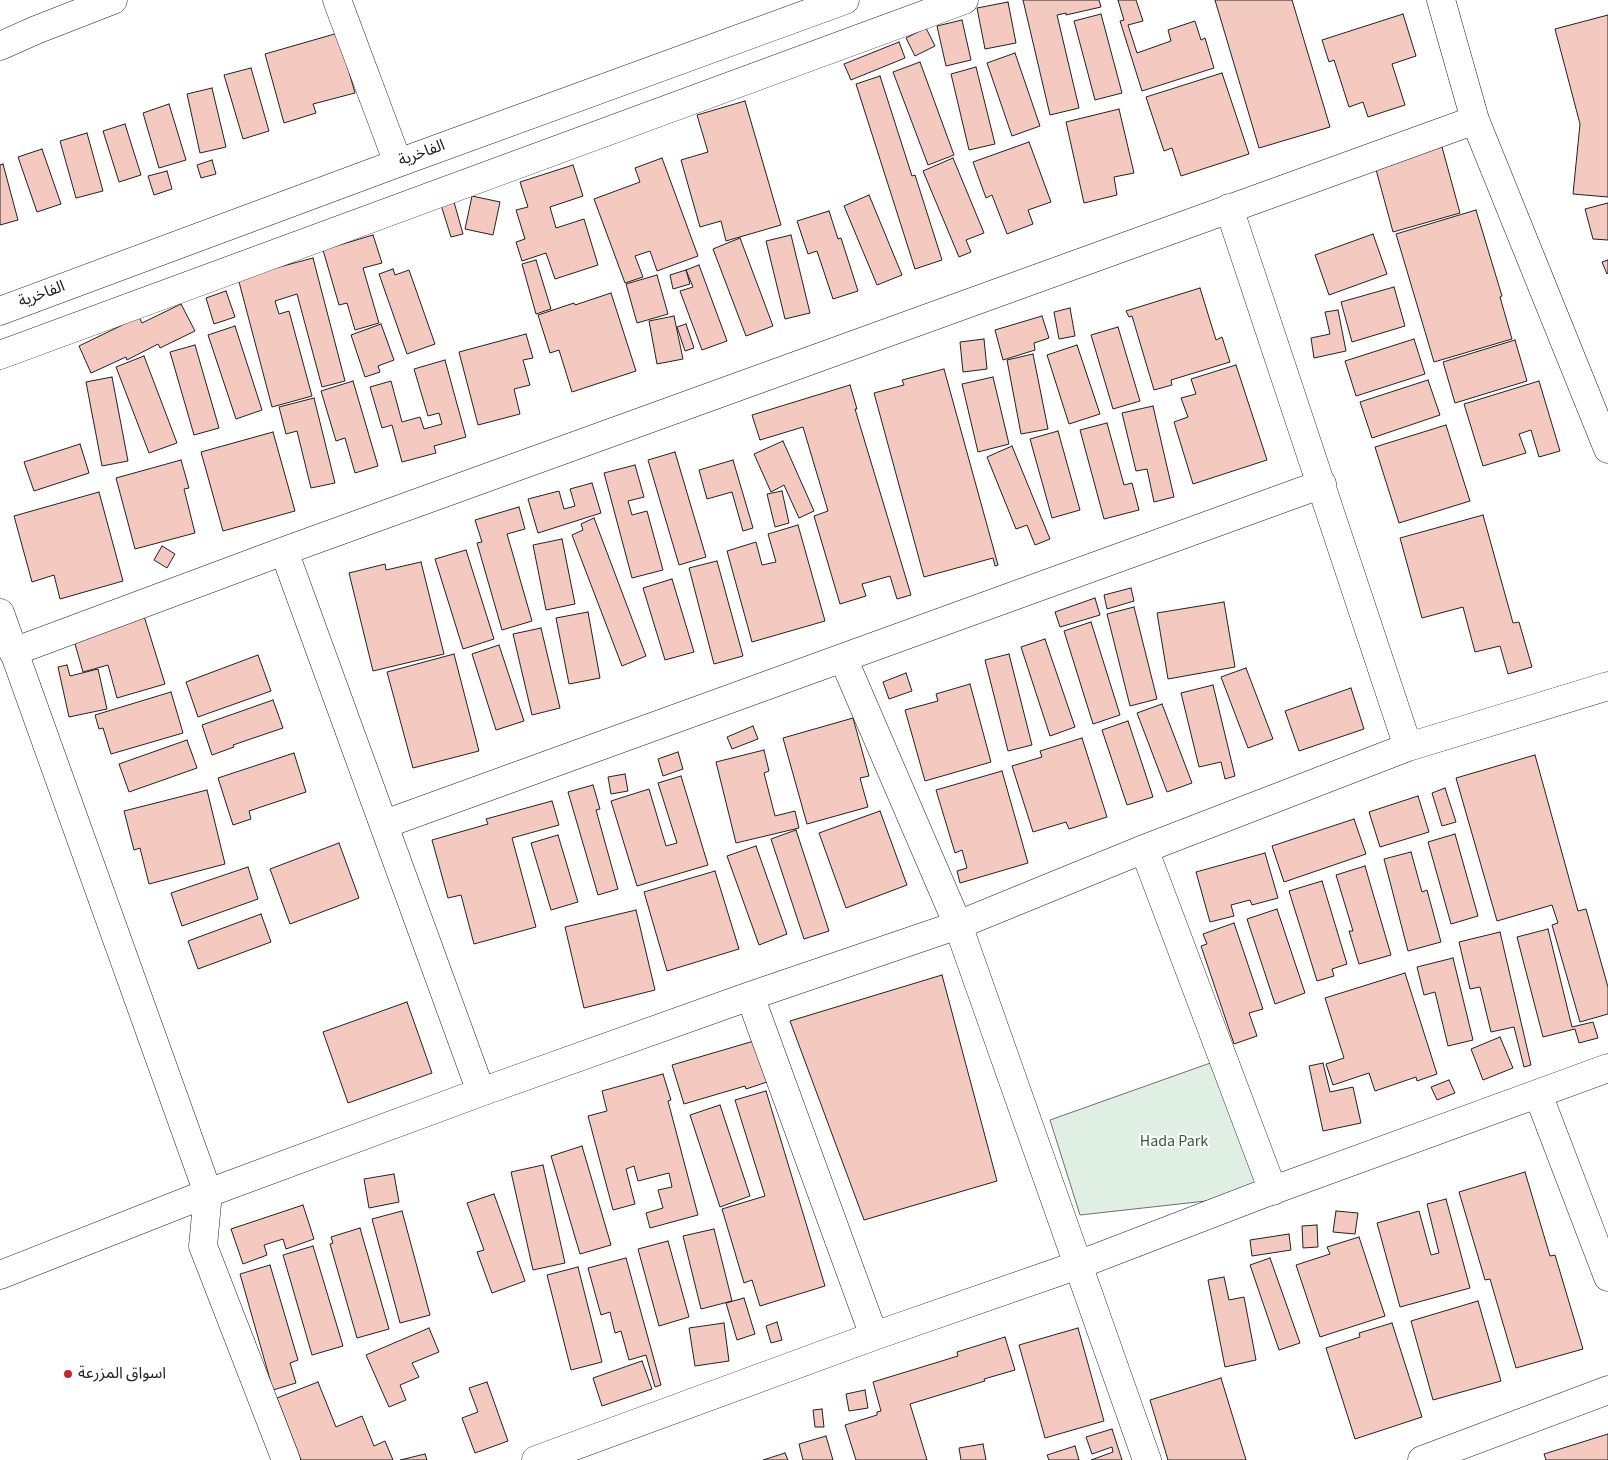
<!DOCTYPE html>
<html>
<head>
<meta charset="utf-8">
<style>
  body { margin:0 }
  canvas { display:block; background:#fff }
</style>
</head>
<body>
<canvas width="1608" height="1460"></canvas>
<script>
const context = document.querySelector('canvas').getContext('2d');
context.lineJoin = 'round';
function paint(path, color) {
  context.fillStyle = color;
  context.fill(path, 'evenodd');
}
function shape(rows) {
  const path = new Path2D();
  for (const r of rows) {
    path.moveTo(r[0], r[1]);
    for (let i = 2; i < r.length; i += 2) path.lineTo(r[i], r[i + 1]);
  }
  return path;
}
function strokePath(path, color, width, dash) {
  context.strokeStyle = color;
  context.lineWidth = width;
  context.lineCap = dash ? 'butt' : 'round';
  context.setLineDash(dash || []);
  context.stroke(path);
}
function drawText(font, color, halo, rows, align = 'center') {
  context.font = font + ' "Source Sans 3","Noto Sans Arabic",sans-serif';
  context.lineWidth = 4;
  context.setLineDash([]);
  context.textBaseline = 'middle';
  context.strokeStyle = halo;
  context.fillStyle = color;
  for (const [text, x, y, turn = 0] of rows) {
    context.save();
    context.translate(x, y);
    context.rotate((+turn || 0) * Math.PI / 180);
    context.textAlign = isNaN(turn) ? turn : align;
    if (halo) context.strokeText(text, 0, 0);
    context.fillText(text, 0, 0);
    context.restore();
  }
}
const green = shape([
  [1216,1061,1260,1195,1080,1215,1050,1120,1216,1061]
]);
paint(green, '#e0efe3');
strokePath(green, '#6f6f6f', 1);
const building = shape([
  [1023,0,1099,0,1101,7,1066,15,1066,13,1057,15,1079,108,1050,115,1023,0],
  [1118,0,1136,0,1143,21,1128,25,1137,53,1171,41,1168,30,1195,21,1201,40,1205,38,1214,68,1142,91,1120,21,1124,20,1118,0],
  [1215,0,1292,0,1330,127,1259,148,1215,0],
  [1008,2,1016,43,985,49,977,8,1008,2],
  [1101,14,1122,93,1095,100,1074,21,1101,14],
  [1403,14,1416,56,1392,64,1405,105,1368,117,1363,102,1349,107,1334,60,1329,62,1322,40,1403,14],
  [1608,15,1608,197,1573,194,1580,124,1555,29,1608,15],
  [962,20,971,60,946,66,937,26,962,20],
  [926,28,935,46,915,56,906,38,926,28],
  [338,33,355,93,313,104,316,113,284,123,265,54,338,33],
  [899,42,905,58,851,80,844,64,899,42],
  [1015,53,1040,126,1012,136,987,63,1015,53],
  [920,62,954,155,928,165,893,72,920,62],
  [976,67,995,144,969,150,951,74,976,67],
  [251,68,269,131,243,139,224,75,251,68],
  [1222,73,1249,154,1181,176,1172,148,1164,151,1146,97,1222,73],
  [880,76,912,176,915,175,942,260,915,269,856,84,880,76],
  [212,88,226,147,200,153,187,94,212,88],
  [745,101,781,225,726,241,721,221,700,227,681,160,708,152,697,115,745,101],
  [169,104,186,160,159,168,143,113,169,104],
  [1119,109,1134,173,1114,177,1117,195,1084,203,1066,122,1119,109],
  [125,124,141,175,119,182,103,131,125,124],
  [87,133,103,191,76,198,60,141,87,133],
  [1029,142,1051,202,1028,210,1033,224,1007,234,992,195,986,198,973,162,1029,142],
  [1442,147,1460,213,1393,232,1375,166,1442,147],
  [42,149,61,204,37,212,18,157,42,149],
  [662,158,698,256,657,271,650,251,635,256,643,277,625,283,594,199,640,182,635,168,662,158],
  [953,158,984,233,966,240,971,252,959,257,923,171,953,158],
  [212,160,216,174,201,178,197,165,212,160],
  [3,164,18,220,0,225,0,165,3,164],
  [573,165,583,196,550,207,556,228,584,219,598,265,555,279,546,253,522,261,516,242,525,239,516,210,528,207,520,182,573,165],
  [167,171,172,189,154,195,148,176,167,171],
  [869,195,902,275,877,285,844,206,869,195],
  [472,196,500,202,493,235,465,229,472,196],
  [454,202,463,234,451,237,441,205,454,202],
  [1608,203,1608,240,1593,239,1585,209,1608,203],
  [1476,210,1502,296,1500,297,1512,339,1434,362,1396,234,1476,210],
  [829,211,838,239,841,238,858,291,833,299,817,251,808,254,797,221,829,211],
  [1373,234,1387,274,1329,295,1315,255,1373,234],
  [373,235,382,263,363,268,379,323,355,330,347,303,339,305,323,250,373,235],
  [791,235,810,313,785,319,766,241,791,235],
  [740,238,773,326,746,336,713,249,740,238],
  [313,258,345,381,322,387,297,294,275,301,279,314,289,311,312,396,272,407,238,278,313,258],
  [536,260,551,309,536,314,522,264,536,260],
  [1608,260,1608,273,1607,274,1602,262,1608,260],
  [699,265,727,341,702,350,680,291,693,287,686,270,699,265],
  [393,269,395,275,409,270,435,344,407,354,379,274,393,269],
  [686,270,690,284,673,289,670,275,686,270],
  [657,275,668,314,637,323,626,284,657,275],
  [1394,287,1405,326,1352,342,1341,302,1394,287],
  [1200,288,1216,340,1222,337,1230,362,1171,380,1172,385,1154,390,1132,316,1129,317,1126,311,1200,288],
  [226,291,235,317,214,324,206,298,226,291],
  [611,293,636,371,572,392,559,350,550,353,538,315,574,303,575,305,611,293],
  [181,304,195,331,160,348,158,344,127,360,126,357,91,373,79,346,139,317,142,323,181,304],
  [1070,308,1075,336,1059,339,1054,312,1070,308],
  [1338,310,1346,351,1314,358,1311,338,1330,334,1325,312,1338,310],
  [674,316,683,359,657,364,649,321,674,316],
  [1042,316,1049,338,1034,343,1035,350,1003,360,995,330,1042,316],
  [381,324,394,360,378,366,380,372,365,377,351,335,381,324],
  [686,324,694,348,685,351,677,327,686,324],
  [235,326,262,410,236,419,208,335,235,326],
  [1118,327,1140,401,1113,409,1091,335,1118,327],
  [526,334,533,358,523,360,530,385,514,389,520,414,478,425,459,352,526,334],
  [984,339,987,369,963,372,960,342,984,339],
  [1414,339,1425,374,1356,396,1345,361,1414,339],
  [1515,340,1527,381,1455,403,1443,362,1515,340],
  [195,345,219,428,194,435,170,352,195,345],
  [1077,345,1100,414,1069,424,1047,355,1077,345],
  [1033,354,1048,429,1021,434,1007,360,1033,354],
  [144,356,177,443,149,453,116,367,144,356],
  [445,360,466,437,434,446,436,453,402,462,392,425,382,428,370,387,391,381,402,422,420,417,424,429,442,424,439,413,428,416,414,369,445,360],
  [1236,365,1267,460,1193,484,1174,422,1188,417,1181,398,1196,394,1191,379,1236,365],
  [944,369,998,565,995,566,993,558,924,577,874,393,904,385,902,380,944,369],
  [112,377,128,461,102,466,86,382,112,377],
  [993,377,1009,444,978,452,962,384,993,377],
  [1428,380,1440,415,1372,438,1360,402,1428,380],
  [353,381,378,466,355,473,345,438,336,441,321,391,353,381],
  [1539,381,1560,451,1539,457,1531,430,1519,434,1526,453,1483,466,1464,404,1539,381],
  [850,385,857,409,855,409,911,595,897,599,890,576,862,584,866,596,840,604,814,516,828,511,803,427,760,440,752,415,850,385],
  [314,398,335,483,311,488,297,431,286,434,279,407,314,398],
  [1153,406,1174,497,1154,502,1147,469,1136,471,1122,413,1153,406],
  [1107,423,1124,485,1132,483,1139,510,1104,519,1080,430,1107,423],
  [1446,425,1470,501,1399,523,1375,447,1446,425],
  [1058,431,1080,510,1052,518,1030,439,1058,431],
  [273,432,295,511,223,531,201,452,273,432],
  [783,441,814,511,799,518,784,485,771,492,754,454,783,441],
  [80,444,89,473,34,491,24,462,80,444],
  [1012,446,1050,539,1035,545,1027,525,1016,529,987,457,1012,446],
  [675,452,706,557,679,565,648,460,675,452],
  [181,460,189,488,184,489,195,533,135,549,116,478,181,460],
  [733,460,753,528,743,531,732,492,707,499,699,470,733,460],
  [635,465,644,497,628,501,632,515,647,511,663,570,632,578,604,473,635,465],
  [592,483,601,513,538,533,528,499,559,491,564,509,575,506,570,489,592,483],
  [782,491,789,523,775,527,767,494,782,491],
  [99,492,123,581,60,599,54,575,32,582,14,516,99,492],
  [519,507,525,529,507,534,532,621,502,630,477,543,482,542,475,520,519,507],
  [1483,515,1513,623,1519,622,1532,667,1508,674,1500,646,1475,652,1463,607,1422,618,1400,538,1483,515],
  [594,518,646,656,622,666,572,535,583,530,581,524,594,518],
  [798,525,825,621,752,642,727,551,756,542,762,565,776,562,768,534,798,525],
  [562,539,575,604,546,610,533,545,562,539],
  [162,546,175,554,167,568,154,560,162,546],
  [466,550,494,639,463,649,435,559,466,550],
  [717,561,743,656,714,664,689,568,717,561],
  [421,562,444,654,373,671,349,573,385,564,386,570,421,562],
  [672,579,694,652,665,660,643,588,672,579],
  [1131,588,1134,601,1107,609,1104,595,1131,588],
  [1095,598,1100,615,1060,627,1055,612,1095,598],
  [1224,602,1235,667,1168,679,1157,613,1224,602],
  [1134,607,1157,699,1130,706,1107,614,1134,607],
  [588,612,600,678,569,684,556,618,588,612],
  [144,616,165,684,117,698,108,665,83,672,73,637,144,616],
  [1091,622,1120,715,1093,724,1064,631,1091,622],
  [541,628,560,708,532,715,513,634,541,628],
  [1045,639,1075,727,1050,736,1021,647,1045,639],
  [499,645,524,721,496,730,472,654,499,645],
  [454,654,479,751,413,768,387,672,454,654],
  [1009,654,1032,745,1008,751,985,660,1009,654],
  [258,655,271,691,198,717,186,682,258,655],
  [67,665,70,676,98,669,107,709,69,717,58,667,67,665],
  [1246,668,1273,739,1248,748,1221,677,1246,668],
  [906,673,912,691,889,699,883,682,906,673],
  [970,684,991,762,925,781,905,710,938,701,936,694,970,684],
  [1213,685,1235,776,1225,779,1221,762,1199,767,1181,693,1213,685],
  [1351,688,1364,729,1299,751,1285,711,1351,688],
  [171,692,183,733,111,754,103,728,99,729,95,715,171,692],
  [273,700,283,728,233,745,234,747,212,755,202,725,273,700],
  [1162,704,1192,783,1167,792,1137,713,1162,704],
  [853,718,869,776,860,778,868,807,807,824,783,738,853,718],
  [1128,721,1153,797,1127,805,1102,730,1128,721],
  [753,726,758,739,732,749,727,737,753,726],
  [1082,738,1107,817,1069,829,1066,822,1033,832,1012,766,1042,757,1040,751,1082,738],
  [187,740,197,768,129,792,119,764,187,740],
  [764,750,769,771,764,773,775,816,795,811,799,828,736,843,716,762,764,750],
  [678,752,683,769,663,776,658,759,678,752],
  [294,753,306,792,249,811,251,819,233,825,218,778,294,753],
  [1535,755,1578,911,1586,909,1608,987,1608,1014,1580,1022,1552,925,1558,923,1552,905,1497,921,1456,778,1535,755],
  [1002,771,1028,863,960,883,957,871,967,868,962,850,955,853,936,790,1002,771],
  [625,774,628,791,611,794,608,777,625,774],
  [681,776,708,865,637,886,611,801,649,789,666,846,677,843,658,783,681,776],
  [593,785,600,809,596,810,618,889,598,895,568,792,593,785],
  [1445,788,1456,822,1442,826,1432,793,1445,788],
  [207,790,225,864,149,884,140,848,134,850,124,811,207,790],
  [1418,796,1429,832,1380,847,1369,812,1418,796],
  [552,801,559,825,512,838,536,927,474,944,461,895,448,898,432,840,488,824,486,819,552,801],
  [880,811,907,885,846,908,819,833,880,811],
  [1354,819,1366,854,1284,882,1272,846,1354,819],
  [796,830,829,931,804,939,771,839,796,830],
  [1455,834,1478,916,1451,924,1428,842,1455,834],
  [558,835,578,902,551,910,531,843,558,835],
  [339,843,359,898,290,924,270,869,339,843],
  [756,846,787,934,759,945,727,856,756,846],
  [1411,852,1422,892,1427,890,1441,942,1408,951,1384,859,1411,852],
  [1265,853,1278,898,1252,905,1250,900,1231,905,1234,916,1210,922,1196,872,1265,853],
  [1365,866,1391,955,1359,964,1349,931,1353,931,1336,875,1365,866],
  [248,867,258,899,182,926,171,893,248,867],
  [715,871,739,949,667,971,644,892,715,871],
  [1322,881,1347,964,1332,969,1334,976,1317,981,1289,891,1322,881],
  [1277,909,1305,993,1275,1004,1247,919,1277,909],
  [636,910,655,990,584,1008,565,927,636,910],
  [261,914,271,942,198,969,188,941,261,914],
  [1234,923,1263,1009,1249,1013,1257,1036,1234,1044,1201,946,1207,944,1203,934,1234,923],
  [1548,929,1572,1027,1593,1022,1598,1038,1579,1043,1575,1029,1543,1037,1517,937,1548,929],
  [1500,932,1531,1065,1524,1067,1514,1027,1491,1032,1480,987,1470,989,1459,942,1500,932],
  [1453,958,1473,1040,1448,1046,1435,992,1424,995,1417,967,1453,958],
  [1405,973,1437,1074,1417,1081,1416,1077,1375,1091,1369,1073,1333,1085,1326,1064,1344,1058,1325,998,1405,973],
  [942,975,997,1181,864,1220,790,1021,942,975],
  [407,1002,432,1073,348,1103,323,1032,407,1002],
  [1500,1037,1513,1068,1483,1080,1471,1049,1500,1037],
  [754,1041,767,1082,746,1089,745,1086,684,1104,672,1065,754,1041],
  [1323,1063,1330,1092,1353,1087,1361,1123,1323,1131,1309,1066,1323,1063],
  [663,1074,671,1100,668,1101,698,1215,650,1228,646,1213,663,1208,658,1190,672,1187,669,1173,638,1181,634,1166,626,1169,635,1204,613,1210,588,1116,607,1111,602,1091,663,1074],
  [1449,1080,1455,1093,1437,1100,1431,1087,1449,1080],
  [766,1091,825,1286,760,1306,752,1280,744,1283,722,1209,765,1196,735,1100,766,1091],
  [720,1105,750,1196,720,1207,690,1115,720,1105],
  [582,1146,611,1245,580,1254,551,1156,582,1146],
  [543,1165,565,1263,533,1270,511,1172,543,1165],
  [1525,1172,1550,1256,1555,1255,1583,1349,1516,1368,1490,1279,1485,1280,1459,1192,1525,1172],
  [394,1174,399,1202,369,1208,364,1179,394,1174],
  [494,1194,525,1281,492,1293,477,1252,484,1250,467,1203,494,1194],
  [1446,1199,1470,1288,1400,1307,1377,1223,1419,1211,1431,1255,1439,1253,1427,1204,1446,1199],
  [303,1205,314,1239,286,1249,283,1239,264,1245,267,1255,243,1264,231,1229,303,1205],
  [402,1211,430,1315,400,1323,372,1219,402,1211],
  [1336,1211,1358,1213,1355,1234,1333,1232,1336,1211],
  [1317,1225,1318,1247,1303,1248,1302,1226,1317,1225],
  [360,1228,389,1329,357,1338,330,1244,333,1243,331,1237,360,1228],
  [714,1229,732,1301,701,1309,683,1236,714,1229],
  [1289,1234,1291,1250,1252,1256,1250,1240,1289,1234],
  [1359,1237,1385,1316,1320,1337,1296,1265,1330,1254,1327,1247,1359,1237],
  [668,1241,689,1317,659,1326,638,1249,668,1241],
  [313,1246,343,1346,312,1355,283,1255,313,1246],
  [626,1258,661,1385,655,1387,646,1355,629,1360,621,1331,615,1333,610,1312,601,1315,588,1268,626,1258],
  [1270,1258,1300,1343,1279,1350,1250,1265,1270,1258],
  [270,1265,298,1360,290,1363,296,1383,273,1390,240,1274,270,1265],
  [578,1267,602,1362,571,1370,547,1275,578,1267],
  [1224,1277,1229,1300,1244,1297,1256,1360,1225,1367,1208,1280,1224,1277],
  [744,1298,755,1334,737,1340,726,1303,744,1298],
  [1478,1301,1501,1381,1433,1400,1411,1321,1478,1301],
  [777,1322,782,1340,771,1343,766,1326,777,1322],
  [724,1323,729,1361,695,1366,689,1328,724,1323],
  [1392,1323,1422,1417,1355,1439,1326,1348,1360,1337,1359,1333,1392,1323],
  [429,1328,439,1352,412,1363,419,1377,400,1385,406,1400,389,1407,366,1355,429,1328],
  [1078,1328,1104,1421,1045,1438,1019,1345,1078,1328],
  [1005,1337,1015,1370,984,1379,985,1381,910,1404,927,1460,856,1460,845,1425,877,1415,877,1412,881,1411,873,1382,958,1356,957,1352,1005,1337],
  [642,1361,652,1389,602,1406,593,1378,642,1361],
  [1221,1378,1246,1460,1168,1460,1150,1400,1221,1378],
  [318,1382,336,1427,362,1416,374,1446,385,1441,393,1460,301,1460,277,1398,318,1382],
  [487,1382,508,1441,475,1453,462,1418,478,1412,469,1388,487,1382],
  [865,1390,868,1408,849,1411,846,1394,865,1390],
  [822,1409,824,1427,815,1427,813,1410,822,1409],
  [1112,1429,1122,1460,1091,1460,1113,1452,1112,1447,1092,1454,1086,1437,1112,1429],
  [1608,1434,1608,1460,1546,1460,1544,1454,1608,1434],
  [826,1436,833,1460,803,1460,799,1444,826,1436],
  [983,1444,986,1460,961,1460,959,1448,983,1444],
  [1075,1446,1079,1460,1049,1460,1047,1455,1075,1446],
  [785,1453,788,1460,763,1460,785,1453],
  [425,1454,427,1460,400,1460,425,1454]
]);
paint(building, '#f3c9c0');
strokePath(building, '#222', 1);
const minor = shape([
  [337,0,398,163],
  [1441,0,1475,120,1608,449],
  [0,46,36,30,113,0],
  [1229,208,1408,747],
  [0,311,398,163,845,0],
  [0,355,964,0],
  [284,551,481,1092],
  [0,613,208,1193,203,1246,286,1460],
  [13,652,284,551,1475,120],
  [843,658,958,925,1147,1460],
  [385,824,1322,484],
  [1144,849,1273,1191],
  [750,996,874,1336],
  [1538,1094,1608,1277],
  [0,1275,208,1193,481,1092,750,996,958,925,1144,849,1408,747,1608,686],
  [536,1460,874,1336,1078,1265,1260,1195,1608,1068],
  [1422,1460,1608,1390]
]);
strokePath(minor, '#222', 29);
strokePath(minor, '#fff', 28);
for (const [x, y, r, color] of [
  [68,1374,5,"#c62828"]
]) {
  const dot = new Path2D();
  dot.arc(x, y, r, 0, 2 * Math.PI);
  context.fillStyle = color;
  context.fill(dot);
  strokePath(dot, '#fff', 2);
}
drawText('16px', '#222', '#fff', [
  ["الفاخرية",422,154,-20],
  ["الفاخرية",42,295,-20]
]);
drawText('16px', '#2f5e38', '#fff', [
  ["Hada Park",1174,1142]
]);
drawText('16px', '#222', '#fff', [
  ["اسواق المزرعة",78,1374]
], 'left');
</script>
</body>
</html>
